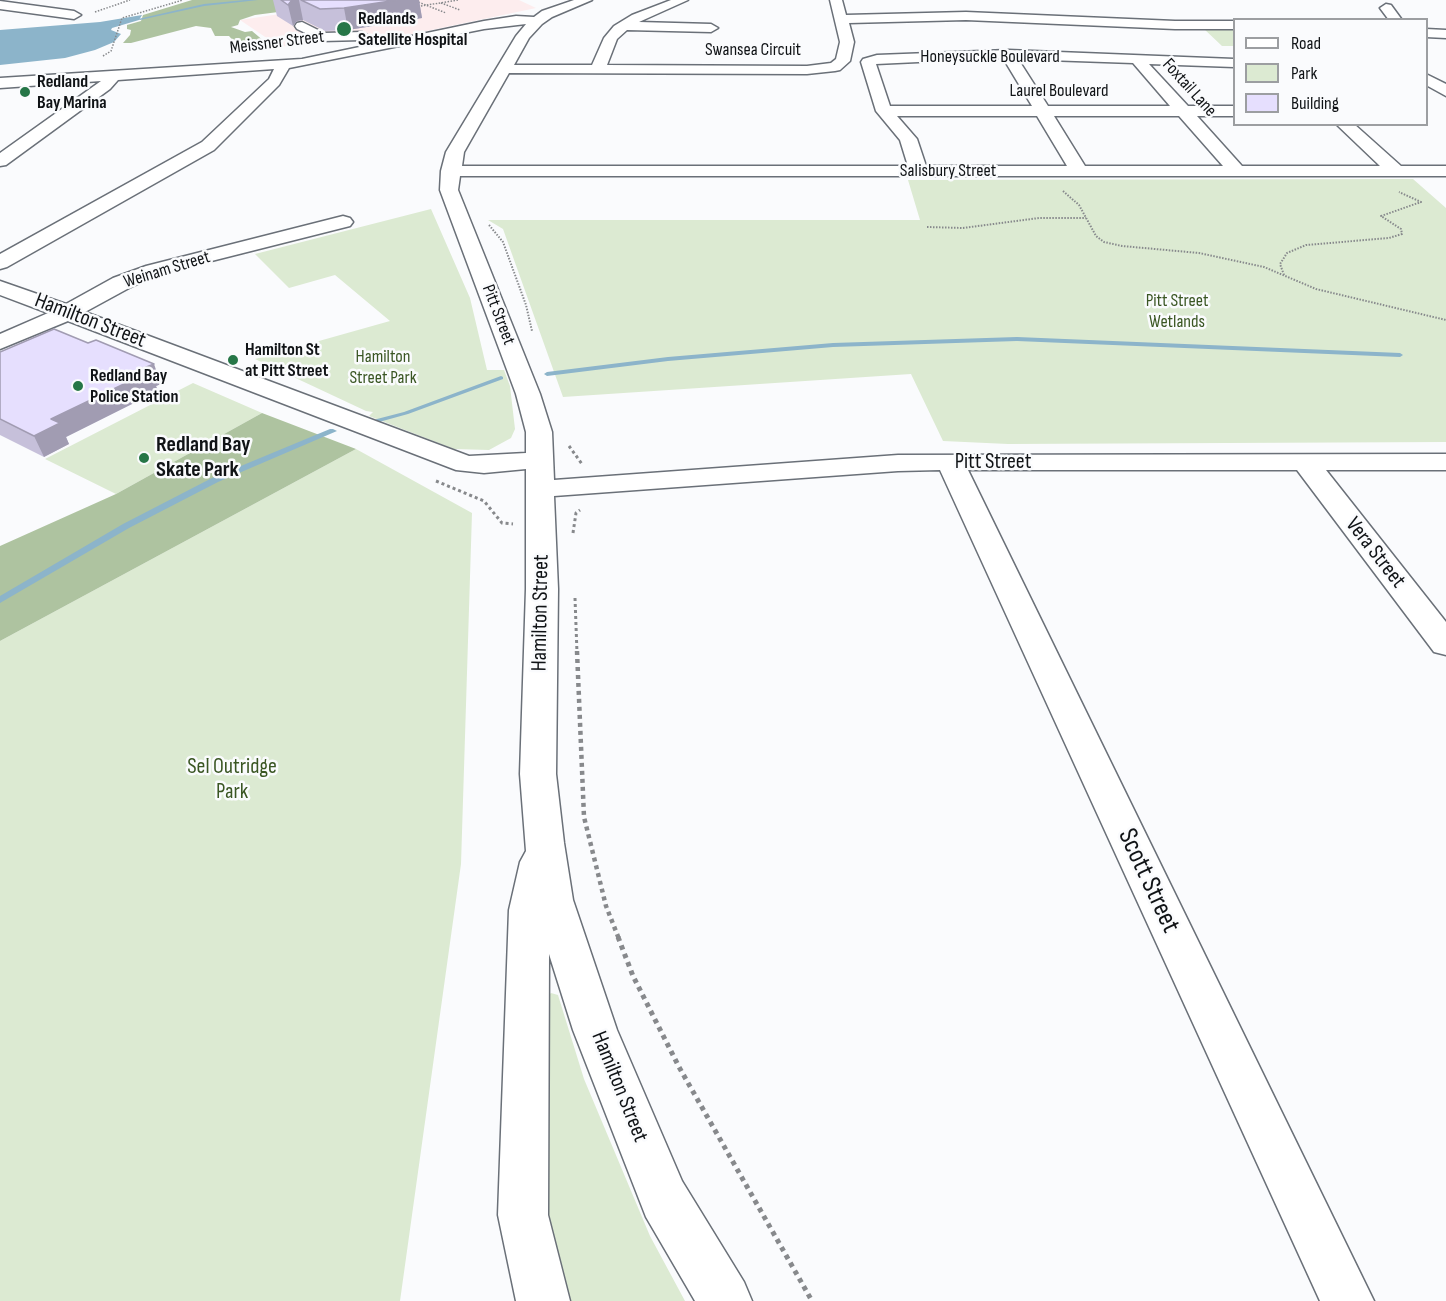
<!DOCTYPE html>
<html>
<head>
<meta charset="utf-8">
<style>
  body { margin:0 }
  #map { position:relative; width:1446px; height:1301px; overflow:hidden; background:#fafbfd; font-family:"Sofia Sans Condensed",sans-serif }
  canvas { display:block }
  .legend { position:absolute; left:1233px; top:18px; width:195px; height:108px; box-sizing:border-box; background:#fafbfd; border:2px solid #9c9ea1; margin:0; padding:8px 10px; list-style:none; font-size:18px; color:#101316 }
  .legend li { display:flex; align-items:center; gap:12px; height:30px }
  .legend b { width:30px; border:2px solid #9c9ea1 }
</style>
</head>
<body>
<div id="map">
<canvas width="1446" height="1301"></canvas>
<ul class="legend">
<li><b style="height:8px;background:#fff"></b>Road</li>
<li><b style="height:16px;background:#dcead2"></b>Park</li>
<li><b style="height:16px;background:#e6dffe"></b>Building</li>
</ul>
</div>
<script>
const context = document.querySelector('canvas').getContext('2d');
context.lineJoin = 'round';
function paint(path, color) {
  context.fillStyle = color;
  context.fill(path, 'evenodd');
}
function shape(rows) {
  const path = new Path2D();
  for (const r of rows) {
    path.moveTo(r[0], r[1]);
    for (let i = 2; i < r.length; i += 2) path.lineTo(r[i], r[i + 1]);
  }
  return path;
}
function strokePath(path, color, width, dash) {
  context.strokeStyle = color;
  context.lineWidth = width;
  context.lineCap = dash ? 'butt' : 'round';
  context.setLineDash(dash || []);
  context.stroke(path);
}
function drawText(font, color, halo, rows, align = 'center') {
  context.font = font + ' "Sofia Sans Condensed",sans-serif';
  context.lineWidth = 5;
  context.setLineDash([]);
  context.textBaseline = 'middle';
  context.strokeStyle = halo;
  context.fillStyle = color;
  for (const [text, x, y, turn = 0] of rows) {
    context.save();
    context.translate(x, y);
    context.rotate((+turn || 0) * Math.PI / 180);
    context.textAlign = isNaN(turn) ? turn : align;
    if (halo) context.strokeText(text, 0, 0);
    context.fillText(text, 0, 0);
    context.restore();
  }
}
paint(shape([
  [373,0,519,0,536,8,365,44,345,39,324,40,280,47,240,20]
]), '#fdedee');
paint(shape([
  [1203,28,1234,28,1234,46,1222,46],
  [1413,179,1446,208,1446,442,1008,444,943,441,911,374,563,397,503,229,488,220,920,220,908,180],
  [431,209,470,298,487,370,504,370,510,386,515,429,511,438,489,450,454,449,369,416,373,412,366,411,255,359,390,321,335,275,289,288,255,254],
  [193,383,262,413,116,494,45,459],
  [356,449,472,513,461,864,400,1301,0,1301,0,641],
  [551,993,558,995,584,1079,650,1236,685,1301,563,1301,550,1240,544,1155,542,1001]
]), '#dcead2');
paint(shape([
  [192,0,333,0,309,8,255,15,240,20,238,25,231,27,245,32,252,31,265,42,247,46,238,46,229,36,215,36,211,28,196,26,131,43,123,43,130,35,131,30,127,29,127,25,141,21,143,15],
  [262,413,356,449,0,641,0,546,116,494]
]), '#aec3a0');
paint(shape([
  [142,15,139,20,112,28,111,30,121,34,114,42,95,50,65,58,0,65,0,30,100,22]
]), '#8cb4ca');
paint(shape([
  [245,0,258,0,204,6,140,20,138,19,204,4,245,0],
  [1017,337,1400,353,1403,355,1400,357,1017,341,833,347,668,361,547,376,544,374,547,372,668,357,833,343,1017,337],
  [501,376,503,377,503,379,408,414,379,422,375,420,377,419,404,412,501,376],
  [330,429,333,429,337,431,218,482,129,528,0,603,0,596,123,524,212,478,330,429]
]), '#8cb4ca');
const minor = shape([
  [574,0,592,0,552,17,542,24,529,38,514,65,592,65,604,38,614,26,632,15,671,0,688,0,639,22,711,24,718,28,711,32,627,30,617,39,607,65,807,66,831,63,836,59,840,42,830,0,842,0,846,15,966,12,1175,21,1234,21,1234,29,1175,29,966,20,849,23,854,42,850,61,840,70,835,71,807,74,509,73,464,152,462,166,908,166,900,140,876,111,861,62,863,59,877,55,1008,50,1234,59,1234,67,1149,64,1188,106,1234,106,1234,116,1197,116,1242,166,1380,166,1336,124,1354,124,1401,166,1446,166,1446,176,460,176,458,190,540,394,552,432,554,480,898,455,1446,454,1446,470,1326,470,1446,622,1446,655,1434,652,1297,470,968,470,1374,1301,1320,1301,940,470,898,471,554,496,558,589,556,774,564,843,573,900,617,1030,682,1181,744,1282,752,1301,695,1301,646,1217,573,1030,549,954,548,1215,570,1301,516,1301,498,1215,509,910,520,862,526,851,520,774,526,589,526,469,484,473,456,470,68,321,0,349,0,334,48,313,0,295,0,281,66,304,113,278,146,266,343,216,350,218,353,222,350,226,160,274,129,288,85,312,469,456,526,453,526,432,516,394,440,190,441,171,446,152,516,36,526,24,484,29,289,68,279,85,214,150,7,267,0,269,0,254,202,142,269,79,274,69,118,80,110,89,6,165,0,166,0,153,101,81,0,88,0,78,302,59,484,21,516,16,534,17,542,11,574,0],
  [1003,58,1032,106,890,106,876,64,1003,58],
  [1018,59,1133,63,1170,106,1048,106,1018,59],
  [897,116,1037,116,1067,166,926,166,917,139,897,116],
  [1054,116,1179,116,1223,166,1085,166,1054,116],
  [0,1,74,11,81,15,74,19,0,9,0,1],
  [1386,4,1391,5,1402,20,1389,20,1380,8,1386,4],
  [302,22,324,33,362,32,369,36,362,40,322,41,297,29,295,26,297,23,302,22],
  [1426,29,1446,30,1446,38,1426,37,1426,29],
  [1426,74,1446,84,1446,96,1426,85,1426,74]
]);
strokePath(minor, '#6a7078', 3);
strokePath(shape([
  [413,0,446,13],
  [441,3,460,10],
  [415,7,458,0],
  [95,12,130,0],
  [103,56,111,51,122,18,183,0]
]), '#87898c', 1.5, [1.5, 1.5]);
strokePath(shape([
  [1063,191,1079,205,1096,236,1104,242,1122,246,1199,253,1264,267,1316,289,1446,320],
  [489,225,503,242,526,305,532,331],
  [927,227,963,228,1039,218,1086,218],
  [1284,275,1280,264,1287,253,1306,245,1389,238,1402,234,1401,229,1381,216,1421,202,1399,192]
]), '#87898c', 2, [1.5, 1.5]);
strokePath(shape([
  [569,446,582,464],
  [436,481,484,501,502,523,513,524],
  [573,533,576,513,580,510],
  [575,598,577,653]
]), '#87898c', 3, [3, 3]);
strokePath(shape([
  [577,651,584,817,606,906,619,939]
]), '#87898c', 4.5, [4, 4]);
strokePath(shape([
  [618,937,633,976,679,1067,812,1301]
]), '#87898c', 5, [4.5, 4.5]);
paint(minor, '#fff');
paint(shape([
  [273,0,419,0,422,18,348,30,325,31,303,20,297,21,293,26,277,16],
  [88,343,161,384,156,386,158,391,66,437,69,444,44,457,0,435,0,352]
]), '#c6c0da');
paint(shape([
  [292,0,299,0,303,20,297,21,293,26,288,5],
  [397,0,419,0,422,18,348,30,344,8],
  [154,364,161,384,156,386,158,391,66,437,69,444,44,457,34,436,51,419]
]), '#a19cb2');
const building = shape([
  [281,0,292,0,288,5,281,0],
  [301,0,397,0,344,8,320,9,301,0],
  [54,329,88,343,96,340,154,364,144,368,151,371,51,419,60,423,34,436,0,419,0,352,54,329]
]);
paint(building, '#e6dffe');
strokePath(building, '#a19cb2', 1.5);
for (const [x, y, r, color] of [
  [344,29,8,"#267647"],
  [25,92,6,"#267647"],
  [233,360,6,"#267647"],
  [78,386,6,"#267647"],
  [144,458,6,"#267647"]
]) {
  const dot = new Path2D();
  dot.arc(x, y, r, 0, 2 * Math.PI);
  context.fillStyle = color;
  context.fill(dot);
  strokePath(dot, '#fafbfd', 2);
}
drawText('bold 18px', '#101316', '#fafbfd', [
  ["Redlands",358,19],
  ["Satellite Hospital",358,40],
  ["Redland",37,82],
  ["Bay Marina",37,103],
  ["Hamilton St",245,350],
  ["at Pitt Street",245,371],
  ["Redland Bay",90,376],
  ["Police Station",90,397]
], 'left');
drawText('18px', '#101316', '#fafbfd', [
  ["Meissner Street",277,43,-7],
  ["Swansea Circuit",753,50],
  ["Honeysuckle Boulevard",990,57],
  ["Foxtail Lane",1189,88,48],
  ["Laurel Boulevard",1059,91],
  ["Salisbury Street",948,171],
  ["Weinam Street",167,270,-17],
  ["Pitt Street",498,315,69]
]);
drawText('18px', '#3a5623', '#fafbfd', [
  ["Pitt Street",1177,301],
  ["Wetlands",1177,322],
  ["Hamilton",383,357],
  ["Street Park",383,378]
]);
drawText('22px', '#101316', '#fafbfd', [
  ["Hamilton Street",90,321,21],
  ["Pitt Street",993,462],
  ["Vera Street",1375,553,52],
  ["Hamilton Street",541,613,-89],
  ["Hamilton Street",619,1087,68]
]);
drawText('bold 22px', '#101316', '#fafbfd', [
  ["Redland Bay",156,445],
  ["Skate Park",156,470]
], 'left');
drawText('22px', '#3a5623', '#fafbfd', [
  ["Sel Outridge",232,767],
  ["Park",232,792]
]);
drawText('27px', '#101316', '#fafbfd', [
  ["Scott Street",1148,881,65]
]);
</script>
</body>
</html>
